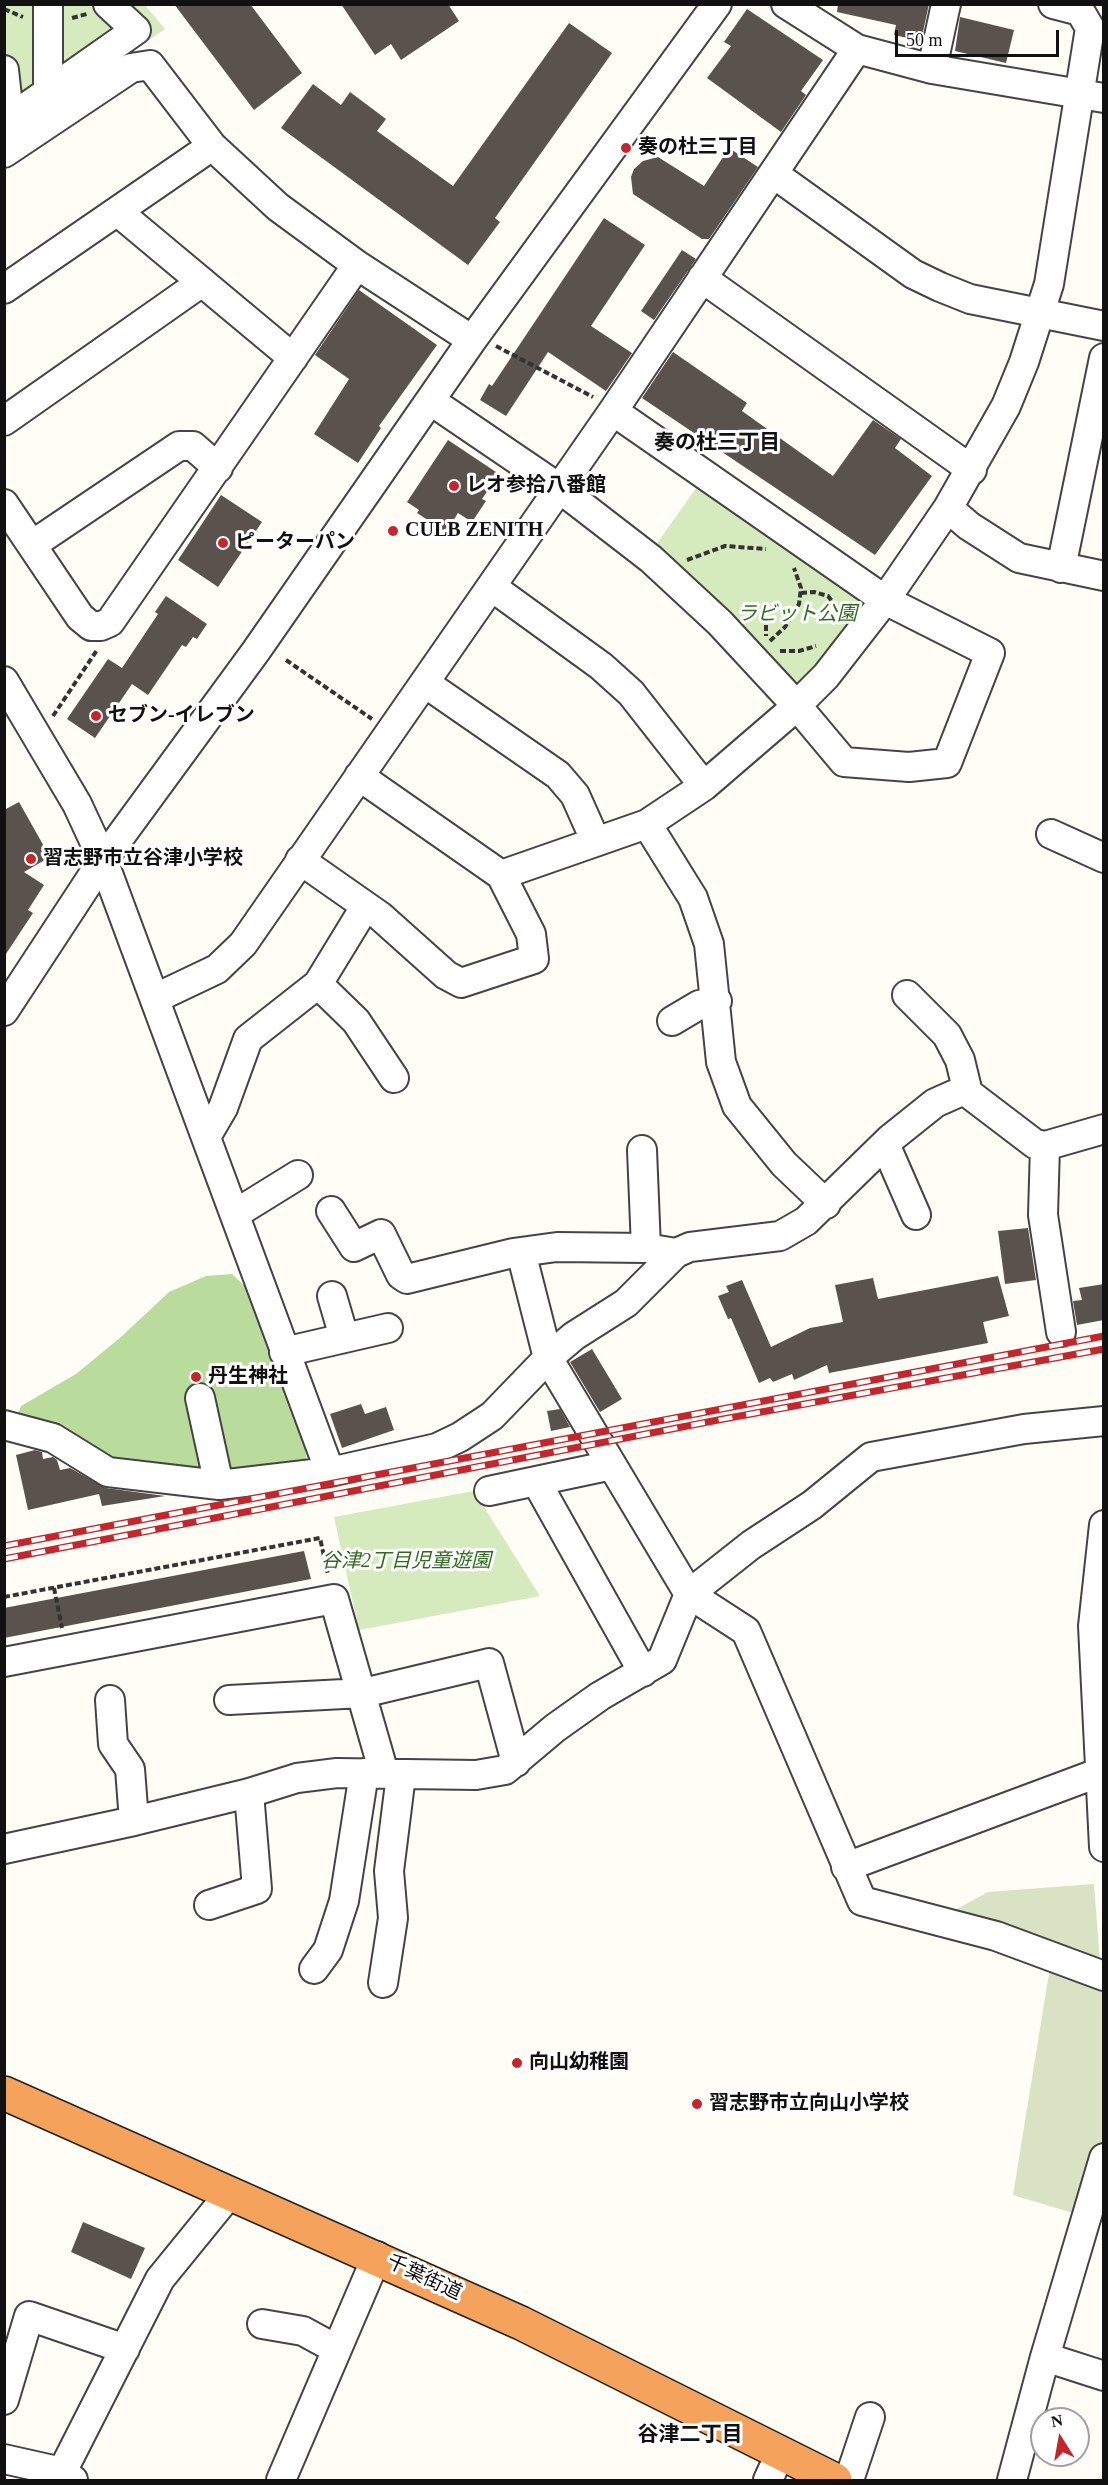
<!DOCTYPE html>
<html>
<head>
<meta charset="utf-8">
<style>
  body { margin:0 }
  #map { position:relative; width:1108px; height:2485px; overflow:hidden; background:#fffdf5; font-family:"Times New Roman",serif }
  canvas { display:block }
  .frame { position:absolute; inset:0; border:6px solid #111; pointer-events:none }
  .north { position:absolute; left:1030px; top:2407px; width:60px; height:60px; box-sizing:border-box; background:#fff; border:2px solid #a0a0a0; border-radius:50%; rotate:349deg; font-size:16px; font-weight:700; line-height:24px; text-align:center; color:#111 }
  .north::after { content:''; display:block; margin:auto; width:21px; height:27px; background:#c4262e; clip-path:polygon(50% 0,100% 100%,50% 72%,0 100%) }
  .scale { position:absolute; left:895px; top:30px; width:164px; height:27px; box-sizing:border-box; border:3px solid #111; border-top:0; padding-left:8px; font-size:18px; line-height:21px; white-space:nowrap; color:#111; -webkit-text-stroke:4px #fff; paint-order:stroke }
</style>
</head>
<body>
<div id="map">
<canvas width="1108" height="2485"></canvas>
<div class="frame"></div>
<div class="north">N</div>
<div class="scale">50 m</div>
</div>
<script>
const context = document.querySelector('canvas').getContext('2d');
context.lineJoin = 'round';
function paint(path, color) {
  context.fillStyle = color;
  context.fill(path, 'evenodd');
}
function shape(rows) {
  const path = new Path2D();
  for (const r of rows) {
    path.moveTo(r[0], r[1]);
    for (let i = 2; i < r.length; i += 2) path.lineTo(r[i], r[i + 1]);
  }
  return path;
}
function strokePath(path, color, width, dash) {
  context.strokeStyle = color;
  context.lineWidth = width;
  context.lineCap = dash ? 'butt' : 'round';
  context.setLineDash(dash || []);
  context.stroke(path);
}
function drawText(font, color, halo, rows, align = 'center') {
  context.font = font + ' "Times New Roman","Noto Sans JP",serif';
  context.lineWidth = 6;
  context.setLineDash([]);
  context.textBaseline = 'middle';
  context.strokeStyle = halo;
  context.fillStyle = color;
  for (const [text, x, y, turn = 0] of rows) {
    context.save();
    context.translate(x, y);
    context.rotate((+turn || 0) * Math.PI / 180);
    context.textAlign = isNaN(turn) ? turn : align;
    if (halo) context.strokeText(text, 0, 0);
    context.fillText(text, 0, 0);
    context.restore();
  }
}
paint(shape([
  [5,5,145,5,165,29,5,139],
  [699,484,861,595,863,616,811,686,792,684,655,546],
  [474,1491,540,1596,359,1630,334,1517]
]), '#d5ebbd');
paint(shape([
  [232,1274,258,1299,303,1426,307,1464,176,1488,16,1421,21,1406,76,1374,121,1337,169,1292,206,1276]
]), '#b9dc9c');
paint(shape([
  [1094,1884,1100,1962,1104,1966,1103,2222,1013,2195,1051,1961,935,1921,988,1892]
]), '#d9e3c4');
paint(shape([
  [174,4,250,4,302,73,254,110],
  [341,4,448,4,459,21,401,60,391,44,375,55],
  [838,4,929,4,921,41,894,35,896,25,837,12],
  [747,9,823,60,801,91,806,95,781,132,707,78,731,46,724,42],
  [960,17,1014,30,1006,63,955,51],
  [569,23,612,53,495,218,500,222,468,265,281,128,313,84,341,105,350,92,386,119,377,131,453,186],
  [729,148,758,167,709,239,702,239,633,194,631,177,634,169,643,161,658,157,704,186],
  [604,218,645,245,591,326,632,353,606,391,548,352,506,416,480,400,489,384,492,386],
  [682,250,696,259,654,320,641,311],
  [359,290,437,345,379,426,381,428,358,463,314,434,349,379,315,355],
  [673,352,747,403,742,411,833,476,873,420,901,439,895,448,932,476,875,555,642,398],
  [448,440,499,474,482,499,486,501,472,522,458,513,446,532,417,513,419,510,407,502],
  [221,495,262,522,218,587,178,560],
  [166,596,207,624,197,639,193,637,186,647,182,645,148,695,132,684,95,738,67,719,108,659,122,668,158,614,155,612],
  [19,802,50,857,24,872,44,885,28,910,33,913,4,957,4,810],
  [1028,1228,1036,1280,1005,1284,998,1231],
  [998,1276,1009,1316,983,1322,988,1343,829,1373,827,1365,794,1380,792,1374,773,1382,770,1378,759,1383,731,1318,728,1319,718,1296,729,1292,726,1286,742,1280,771,1347,810,1328,843,1322,835,1285,873,1278,878,1299],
  [1104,1284,1104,1320,1077,1325,1073,1301,1082,1300,1079,1288],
  [592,1349,622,1399,600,1412,570,1362],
  [361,1404,365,1414,386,1407,394,1430,342,1448,330,1414],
  [560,1409,570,1427,551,1431,547,1411],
  [35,1450,42,1452,43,1459,53,1457,57,1460,60,1470,70,1468,106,1488,165,1496,102,1506,99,1494,28,1510,16,1455],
  [304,1551,311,1579,4,1638,4,1608],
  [83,2222,145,2248,131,2279,71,2252]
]), '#5a524d');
const minor = shape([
  [786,4,857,49,932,69,1104,98],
  [932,69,946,4],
  [4,70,8,106,5,122],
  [48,92,48,4],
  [5,122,136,30,108,4],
  [4,153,131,68,150,65,212,146,278,207,357,265,472,340],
  [774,174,913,274,940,287,970,299,1104,326],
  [118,212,293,358],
  [702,278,972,470],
  [4,289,212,146],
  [431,401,559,488,651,559,720,623,797,706,844,762,909,767,947,763,990,653,885,600,613,411],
  [4,421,202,282],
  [4,504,80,617,91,626,101,626,110,622,357,265],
  [948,508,969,526,1019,558,1104,576],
  [32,545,179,446,193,446,218,468],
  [1061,568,1104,358],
  [492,587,601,666,631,693,704,786],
  [4,681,77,804,103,860,330,1472],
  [425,683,558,775,575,795,596,842],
  [647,824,693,898,709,944,721,1062,737,1106,784,1164,826,1204],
  [1051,834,1104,858],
  [300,860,380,916,446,975,461,983,534,959,531,934,501,875,359,776],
  [501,875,647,824,704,786,790,712,826,676,885,600,948,508,1006,406,1024,362,1049,284,1090,28,1080,11,1053,4],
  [318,984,356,1021,394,1078],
  [907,995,947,1035,960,1060,968,1093],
  [156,998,217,969,243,944,613,411,857,49],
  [4,1011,103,860,256,651,472,340,717,4],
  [672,1021,699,1005,717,1001],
  [206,1137,223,1108,248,1039,318,984,365,907],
  [885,1144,916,1215],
  [1045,1146,1043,1215,1061,1332],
  [642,1150,646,1248],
  [331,1211,354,1247,381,1234,401,1275,407,1279,513,1253,557,1247,646,1248,676,1253],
  [235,1214,298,1175],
  [521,1252,548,1358,689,1594,746,1631,862,1901,996,1936,1104,1976],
  [332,1296,344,1337],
  [284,1352,388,1328],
  [200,1398,219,1485],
  [4,1425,53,1438,108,1472,219,1485,330,1472,437,1448,460,1437,492,1416,548,1358,574,1336,626,1303,676,1253,690,1247,780,1236,806,1221,890,1139,935,1103,962,1091,968,1093,1035,1144,1045,1146,1104,1129],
  [536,1481,643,1672],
  [489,1491,612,1465],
  [1104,1525,1093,1626,1104,1847],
  [4,1662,334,1599,384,1773],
  [110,1700,113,1744,130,1769,134,1821],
  [229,1700,363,1693,489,1663,516,1762],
  [4,1849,134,1821,249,1793,297,1778,337,1773,476,1775,505,1770,555,1728,600,1696,662,1660,689,1594,751,1545,812,1505,871,1457,1024,1429,1104,1421],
  [846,1867,1098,1773],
  [209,1905,257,1889,249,1793],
  [314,1969,328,1950,344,1901,364,1773],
  [383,1983,393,1918,389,1871,401,1775],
  [262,2324,303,2331,336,2349],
  [1045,2357,1104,2376],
  [4,2400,29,2316,125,2349],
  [4,2459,62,2472,73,2480],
  [62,2472,160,2279,230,2193],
  [281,2480,377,2256],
  [768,2480,780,2454],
  [849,2480,870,2417],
  [1012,2480,1045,2357,1104,2158]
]);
const highway = shape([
  [4,2093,521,2323,835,2480]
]);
strokePath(minor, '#444', 32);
strokePath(highway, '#222', 36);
strokePath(shape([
  [4,9,23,17],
  [72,18,87,14],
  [496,346,593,397],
  [687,560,725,546,766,549],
  [801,593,814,592,828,596,837,608,837,620],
  [766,616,766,636],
  [770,641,785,627,799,604,801,588,794,568],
  [780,651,799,651,816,646],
  [286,660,372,719],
  [53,716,97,650],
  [54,1588,62,1628],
  [4,1597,320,1538,328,1575]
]), '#333', 4, [6, 3]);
strokePath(minor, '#fff', 28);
strokePath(highway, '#f5a25d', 33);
const rail = shape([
  [4,1546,1104,1336],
  [4,1559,718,1420,1104,1349]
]);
strokePath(rail, '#c4262e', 7);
strokePath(rail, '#fff', 4.5, [14]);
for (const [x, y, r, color] of [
  [626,148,6,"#c4262e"],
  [454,486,6,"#c4262e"],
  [393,531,6,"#c4262e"],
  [223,543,6,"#c4262e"],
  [96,716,6,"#c4262e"],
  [31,859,6,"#c4262e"],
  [196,1377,6,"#c4262e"],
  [517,2063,6,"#c4262e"],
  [697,2104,6,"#c4262e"]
]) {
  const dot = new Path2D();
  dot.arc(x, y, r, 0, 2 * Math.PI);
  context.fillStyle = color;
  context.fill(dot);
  strokePath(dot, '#fff', 2);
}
drawText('bold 20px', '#111', '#fff', [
  ["奏の杜三丁目",638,148],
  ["レオ参拾八番館",466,486],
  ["CULB ZENITH",405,531],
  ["ピーターパン",235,543],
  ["セブン-イレブン",108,716],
  ["習志野市立谷津小学校",43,859],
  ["丹生神社",208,1377],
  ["向山幼稚園",529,2063],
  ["習志野市立向山小学校",709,2104]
], 'left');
drawText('italic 20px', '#2f6b1f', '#fff', [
  ["ラビット公園",797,615],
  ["谷津2丁目児童遊園",406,1562]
]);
drawText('20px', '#111', '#fff', [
  ["千葉街道",424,2278,25]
]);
drawText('bold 21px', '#111', '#fff', [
  ["奏の杜三丁目",717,444],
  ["谷津二丁目",690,2436]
]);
</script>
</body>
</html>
